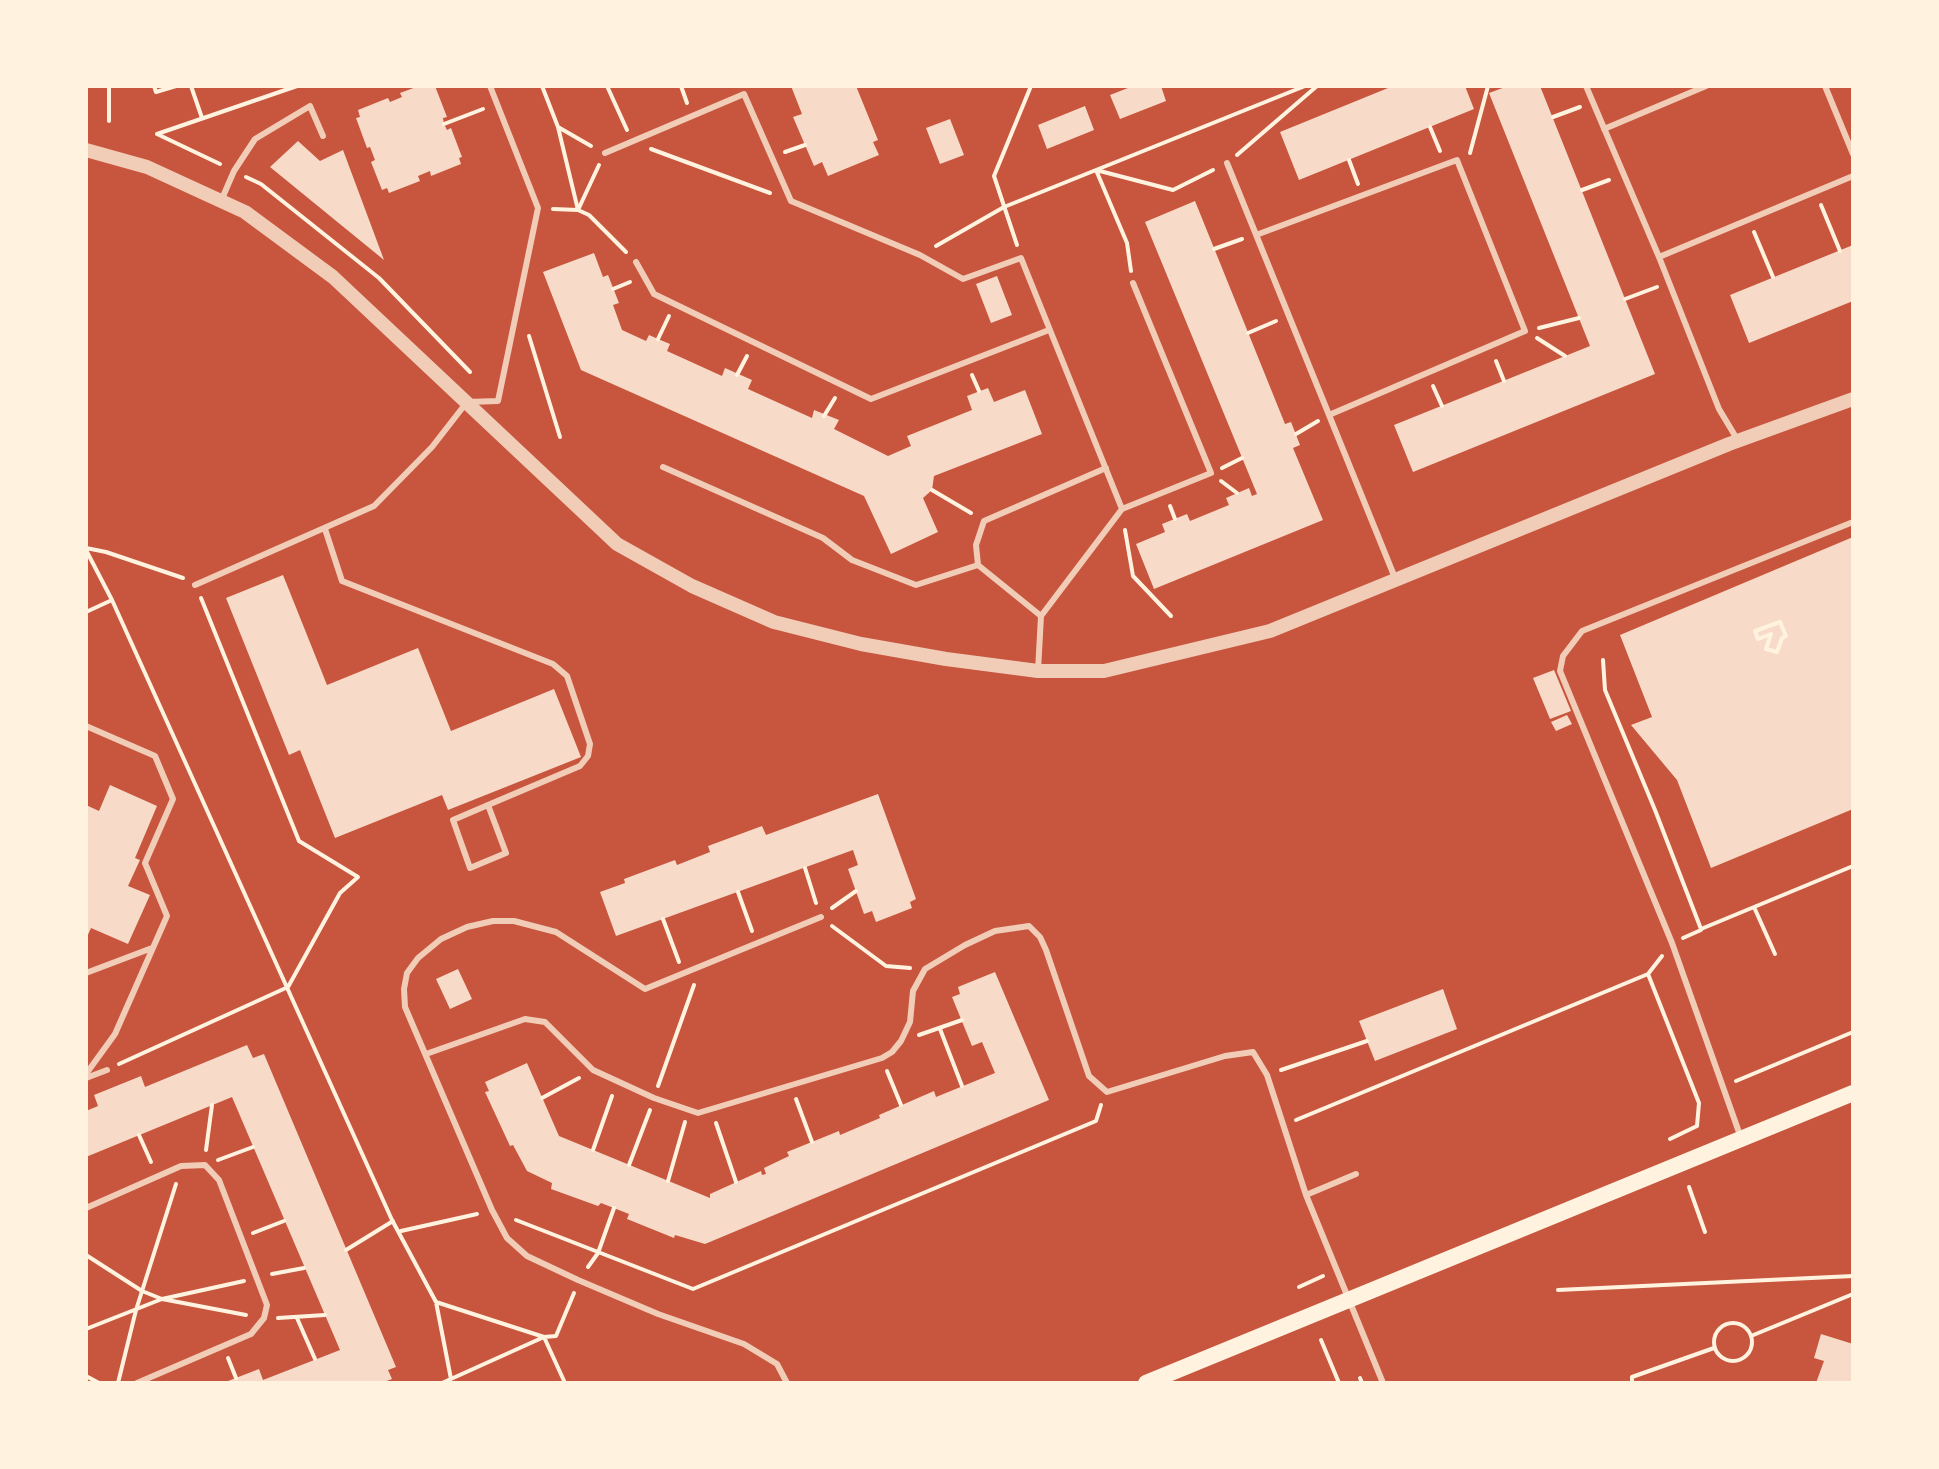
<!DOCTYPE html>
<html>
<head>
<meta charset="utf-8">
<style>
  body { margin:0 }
  #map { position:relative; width:1939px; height:1469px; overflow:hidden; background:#c8553d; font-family:"Source Sans 3",sans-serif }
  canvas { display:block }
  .frame { position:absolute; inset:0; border:88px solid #fff3e0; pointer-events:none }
</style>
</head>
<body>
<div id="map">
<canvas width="1939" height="1469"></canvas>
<div class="frame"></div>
</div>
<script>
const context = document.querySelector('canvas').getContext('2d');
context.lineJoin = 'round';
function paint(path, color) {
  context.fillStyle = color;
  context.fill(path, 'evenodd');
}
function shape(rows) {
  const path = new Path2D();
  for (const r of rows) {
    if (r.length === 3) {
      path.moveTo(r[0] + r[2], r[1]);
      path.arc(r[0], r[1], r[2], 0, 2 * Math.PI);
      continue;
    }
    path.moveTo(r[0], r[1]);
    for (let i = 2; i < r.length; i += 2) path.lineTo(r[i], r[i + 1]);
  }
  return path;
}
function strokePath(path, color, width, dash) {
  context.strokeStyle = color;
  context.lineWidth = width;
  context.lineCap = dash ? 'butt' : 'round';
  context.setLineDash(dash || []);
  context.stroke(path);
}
paint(shape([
  [419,86,429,86,430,88,435,86,447,117,443,118,444,124,447,130,451,128,462,157,459,158,461,164,431,176,430,171,418,176,420,181,389,193,387,188,382,190,371,162,375,160,370,147,367,148,356,118,360,117,358,110,388,98,390,102,402,97,400,93],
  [791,86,856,86,878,140,873,142,879,155,828,176,822,162,814,166,793,117,802,114],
  [1133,86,1161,86,1166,101,1120,119,1110,95],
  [1393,86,1465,86,1474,109,1299,180,1280,132],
  [1508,86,1540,86,1655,374,1413,472,1394,425,1590,346,1489,93],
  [1085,106,1094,130,1047,149,1038,125],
  [950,119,964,155,940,164,926,128],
  [298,141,320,161,343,150,384,260,270,167],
  [1195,201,1285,424,1291,422,1300,445,1293,448,1323,520,1154,589,1136,544,1165,532,1162,524,1187,514,1190,521,1229,505,1226,498,1249,488,1252,496,1257,494,1145,222],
  [1853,245,1853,301,1749,343,1730,295],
  [594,253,603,277,608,275,619,303,613,305,622,330,646,341,649,335,658,339,670,344,667,351,722,376,725,368,752,380,748,389,812,418,814,410,839,420,834,429,888,456,911,446,907,436,972,410,967,396,988,388,994,402,1025,390,1042,434,934,476,932,490,923,498,938,532,891,554,864,496,581,370,543,272],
  [997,276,1012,315,991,323,976,284],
  [1853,537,1853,809,1711,868,1677,780,1631,725,1652,717,1620,635],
  [283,575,327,685,418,648,451,731,554,689,581,757,448,810,442,795,335,838,300,750,289,755,226,598],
  [1554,670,1571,711,1550,719,1533,678],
  [1567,715,1572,724,1556,731,1551,722],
  [110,785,157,806,135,858,140,860,128,886,150,895,128,944,91,928,86,939,86,805,99,811],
  [878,794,916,899,910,902,912,908,876,922,872,911,864,914,848,869,858,865,853,850,616,936,600,892,625,883,624,879,675,860,677,865,710,852,708,846,762,826,766,835],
  [458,969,472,999,450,1009,436,979],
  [995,972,1049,1100,705,1244,675,1235,674,1238,627,1219,629,1214,601,1203,598,1206,551,1189,552,1183,527,1171,513,1145,510,1146,485,1092,489,1091,485,1082,527,1063,559,1136,710,1198,710,1194,761,1171,762,1175,766,1174,764,1168,789,1156,787,1152,839,1131,840,1135,880,1118,879,1115,934,1091,936,1097,995,1073,982,1042,972,1046,952,997,960,994,958,987],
  [1443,989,1457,1029,1375,1061,1359,1021],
  [247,1045,253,1058,264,1054,396,1367,388,1370,392,1379,381,1383,223,1383,259,1369,263,1380,340,1350,232,1097,86,1157,86,1111,98,1106,94,1095,141,1076,145,1087],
  [1821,1334,1853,1344,1853,1383,1816,1383,1824,1361,1814,1358]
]), '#f7dbc8');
strokePath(shape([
  [109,86,109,121],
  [154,86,156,92,176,86],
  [191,86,202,118],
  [542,86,558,127,578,210,589,215,626,252],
  [607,86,627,130],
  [681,86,687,103],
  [1553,117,1580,107],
  [444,124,483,109],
  [558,127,591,146],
  [1430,127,1440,151],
  [157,134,220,164],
  [157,134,297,86],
  [651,149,770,193],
  [785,152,805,145],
  [1470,153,1488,86],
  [1237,155,1317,86],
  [1349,160,1358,184],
  [246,177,261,184,379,278,470,372],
  [1582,190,1609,180],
  [1821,205,1840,251],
  [553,209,578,210,599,165],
  [1754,232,1773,277],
  [1017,245,994,176,1031,86],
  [936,246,1004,207,1305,86],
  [1214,249,1242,239],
  [1131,271,1127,243,1096,170,1173,190,1213,170],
  [613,289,630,282],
  [1625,299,1657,287],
  [1539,328,1579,318],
  [1248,333,1276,321],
  [529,336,560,437],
  [1537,338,1565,356],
  [658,339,669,316],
  [1496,361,1504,381],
  [737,375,747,356],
  [972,375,979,391],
  [1433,386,1442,406],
  [824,416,835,398],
  [1296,434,1318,421],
  [1222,468,1242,458],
  [1221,481,1237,493],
  [932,490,971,513],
  [1170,506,1175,519],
  [1125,530,1133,576,1171,616],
  [86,548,106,552,183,578],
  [86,550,112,600,392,1220,436,1302,451,1379],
  [86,612,112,600],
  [1780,622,1786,636,1782,638,1777,652,1766,649,1771,634,1758,639,1755,631,1780,622],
  [1603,660,1605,690,1655,810,1701,929,1853,866],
  [805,868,816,903],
  [738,892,752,931],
  [1754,907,1775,954],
  [832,908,856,891],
  [663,919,679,962],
  [832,926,886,966,910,968],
  [1683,938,1701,930],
  [1662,956,1648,974,1699,1103,1697,1126,1670,1139],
  [940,1029,962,1086],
  [919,1035,962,1020],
  [119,1064,288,987,340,893,358,877,299,841,201,598],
  [1281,1070,1367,1041],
  [887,1071,901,1105],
  [1736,1081,1853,1032],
  [658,1086,694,985],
  [542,1098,579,1078],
  [796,1099,812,1142],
  [1296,1120,1648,974],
  [716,1123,736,1182],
  [139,1135,151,1162],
  [206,1150,212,1105],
  [593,1150,612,1096],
  [218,1160,253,1147],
  [629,1165,650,1110],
  [668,1181,685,1122],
  [1689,1187,1705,1232],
  [516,1220,693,1289,1096,1121,1101,1105],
  [401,1231,477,1214],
  [253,1233,284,1221],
  [346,1250,393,1221],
  [86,1255,142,1291,162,1299,246,1315],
  [588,1267,598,1253,614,1208],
  [272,1274,304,1268],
  [1299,1287,1323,1276],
  [1558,1290,1853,1276],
  [436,1302,544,1337,442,1383],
  [278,1318,325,1315],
  [297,1318,315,1359],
  [1733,1342,19],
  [86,1329,162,1299,244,1281],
  [1751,1336,1853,1294],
  [1321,1340,1339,1383],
  [228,1358,236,1378],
  [86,1376,99,1383],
  [1360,1378,1362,1383],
  [118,1383,136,1310,176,1184],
  [565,1383,544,1337,556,1336,574,1293],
  [1632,1383,1632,1377,1714,1348]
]), '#fff3e0', 4);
strokePath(shape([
  [1586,86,1659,257,1719,409,1737,439],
  [1825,86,1853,154],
  [1604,129,1706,86],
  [605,153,744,94,791,201,920,255,963,279,1021,258,1122,509,1041,616,1038,671],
  [1227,163,1395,578],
  [221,201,234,171,255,139,310,106,323,136],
  [1256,235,1457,160,1525,331,1329,415],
  [1659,257,1853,176],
  [636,262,654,294,871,399,1049,330],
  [663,467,823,538,852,560,916,585,978,565,1041,616],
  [1122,509,1211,473,1133,283],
  [325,529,342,581,553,664,567,676,590,744,588,756,580,766,488,805,453,820,470,868,506,853,488,805],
  [978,565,976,545,984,521,1106,468],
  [195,585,374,506,432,447,467,402,498,401,538,208,490,86],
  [86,726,155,756,173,799,145,863,167,916,115,1034,86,1074],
  [86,973,152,948],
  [426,1054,525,1019,545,1022,593,1070,654,1098,698,1113,882,1058,892,1052,901,1041,910,1022,913,991,925,969,965,945,995,931,1029,926,1040,937,1046,950,1089,1076,1107,1092,1225,1056,1253,1052,1267,1075,1306,1195,1383,1383],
  [86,1078,107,1070],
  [1741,1138,1672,943,1560,671,1563,656,1582,631,1853,522],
  [1306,1195,1356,1174],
  [86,1208,181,1166,205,1165,219,1180,267,1305,264,1318,251,1334,137,1383],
  [787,1383,777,1364,744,1344,658,1314,578,1280,527,1256,507,1238,492,1210,405,1007,404,989,407,973,418,958,441,939,467,927,493,921,514,921,556,932,645,989,821,917]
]), '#f1ccb7', 6);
strokePath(shape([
  [86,150,147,167,245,212,333,277,617,544,692,586,774,622,861,644,946,659,1038,671,1104,671,1270,631,1729,444,1853,399]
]), '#f1ccb7', 14);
strokePath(shape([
  [1146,1383,1853,1093]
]), '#fff3e0', 16);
</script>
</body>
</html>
